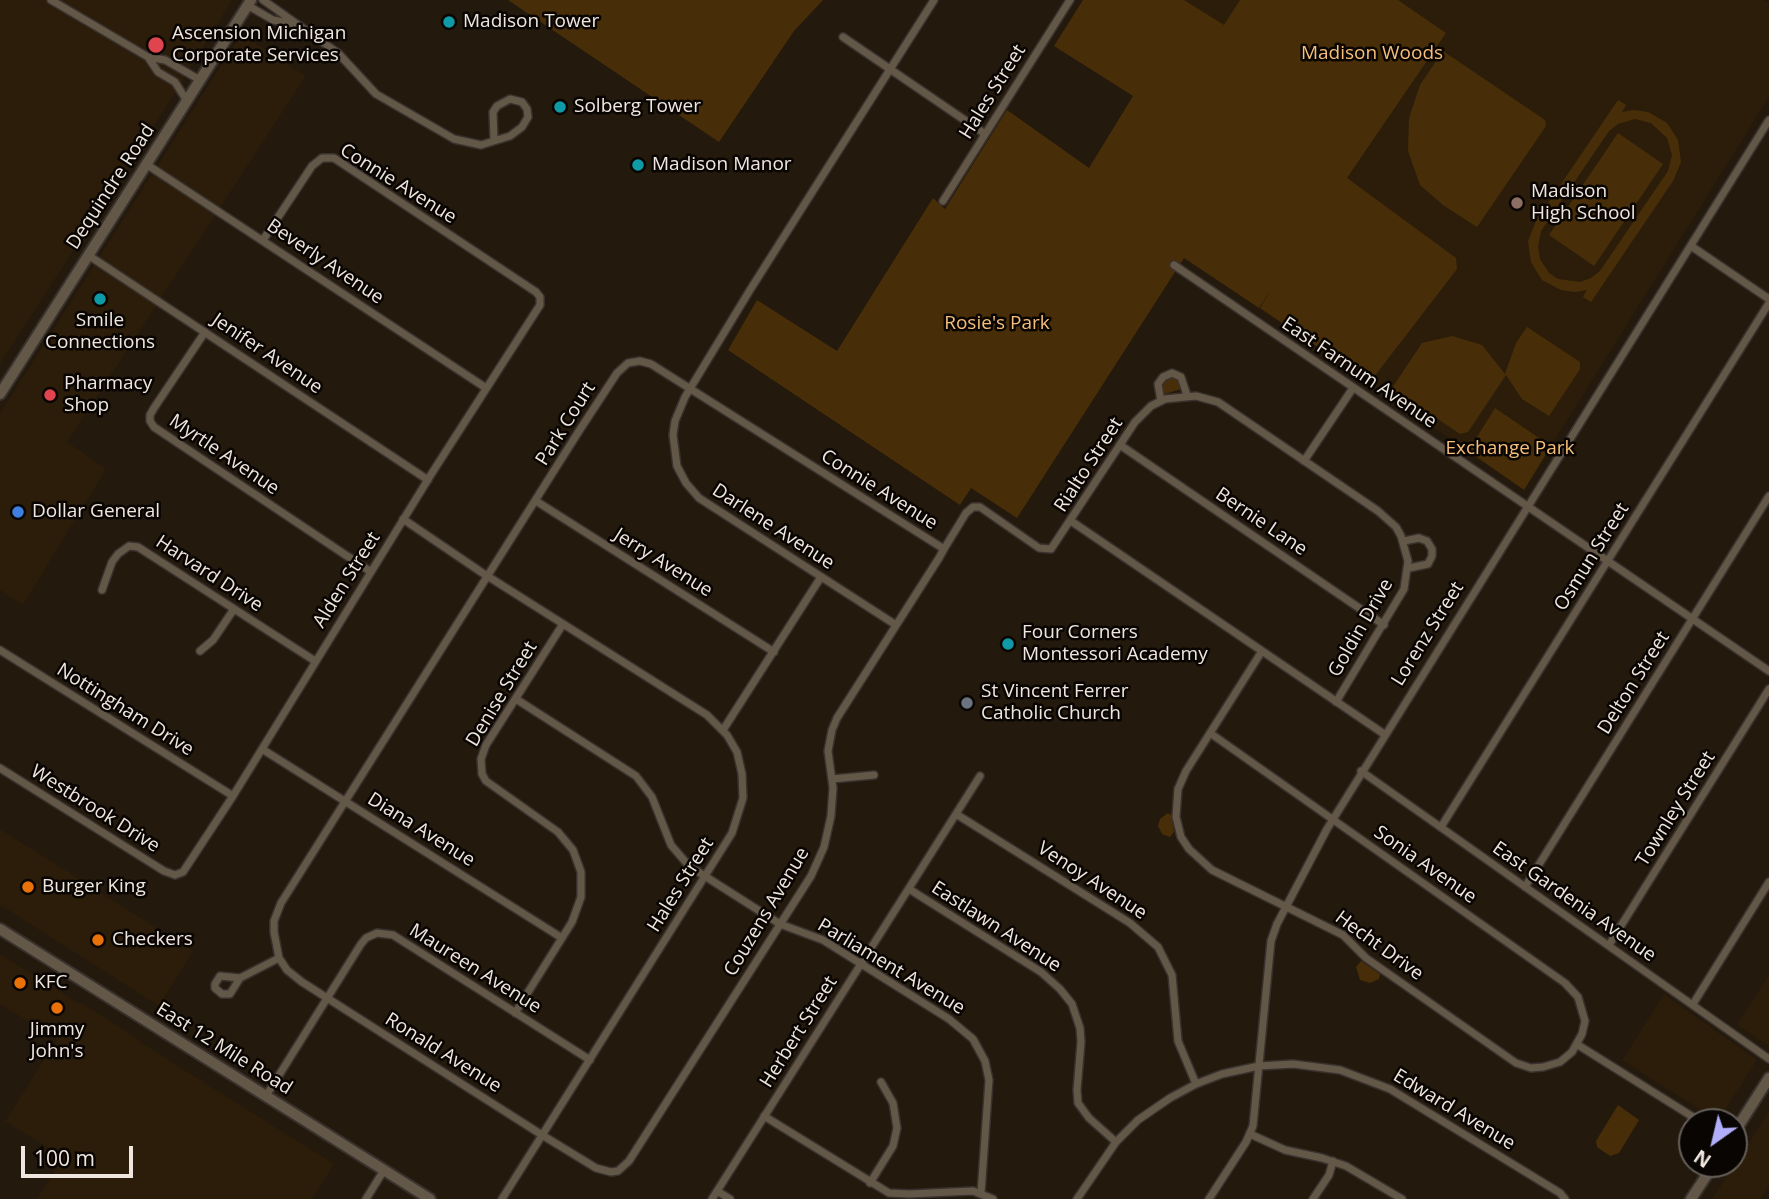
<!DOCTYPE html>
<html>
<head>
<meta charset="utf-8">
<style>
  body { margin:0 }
  #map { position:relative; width:1769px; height:1199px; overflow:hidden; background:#23190c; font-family:"Open Sans",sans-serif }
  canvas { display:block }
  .north { position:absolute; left:1678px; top:1108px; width:70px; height:70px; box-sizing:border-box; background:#090502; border:2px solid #655f5a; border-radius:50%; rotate:214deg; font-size:19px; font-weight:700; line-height:28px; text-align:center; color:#efe7df }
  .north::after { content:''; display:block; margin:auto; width:24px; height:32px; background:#b0aefa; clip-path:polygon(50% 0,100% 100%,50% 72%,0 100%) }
  .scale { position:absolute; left:21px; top:1146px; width:112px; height:32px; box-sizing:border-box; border:4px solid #efe7df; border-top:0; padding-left:9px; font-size:21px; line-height:24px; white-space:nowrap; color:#efe7df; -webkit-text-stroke:5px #090502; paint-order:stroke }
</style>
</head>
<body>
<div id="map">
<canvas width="1769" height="1199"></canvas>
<div class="north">N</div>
<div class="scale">100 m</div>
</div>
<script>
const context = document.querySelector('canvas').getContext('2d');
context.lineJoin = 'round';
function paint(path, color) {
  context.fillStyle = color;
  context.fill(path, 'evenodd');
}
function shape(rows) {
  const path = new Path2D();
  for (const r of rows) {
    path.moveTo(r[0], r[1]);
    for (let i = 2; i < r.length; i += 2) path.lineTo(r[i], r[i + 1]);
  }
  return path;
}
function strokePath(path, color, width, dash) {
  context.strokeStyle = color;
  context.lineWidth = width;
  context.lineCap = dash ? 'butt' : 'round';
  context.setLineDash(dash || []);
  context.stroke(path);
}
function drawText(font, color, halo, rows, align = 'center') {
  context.font = font + ' "Open Sans",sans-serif';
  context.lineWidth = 5;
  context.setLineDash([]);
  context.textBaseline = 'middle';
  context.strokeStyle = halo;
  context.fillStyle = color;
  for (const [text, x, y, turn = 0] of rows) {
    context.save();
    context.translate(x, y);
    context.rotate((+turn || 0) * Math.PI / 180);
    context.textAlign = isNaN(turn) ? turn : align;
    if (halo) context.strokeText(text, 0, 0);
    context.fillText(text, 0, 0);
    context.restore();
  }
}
paint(shape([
  [0,0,232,0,177,90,0,364],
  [1184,0,1240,0,1224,26],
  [1398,0,1764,0,1769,3,1769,97,1551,446,1495,408,1468,451,1259,308,1446,33],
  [241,34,306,76,67,442,106,469,23,605,0,590,0,413],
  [0,829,193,951,159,1006,0,905],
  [0,954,78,1003,82,1003,138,1039,140,1042,334,1164,312,1199,37,1199,63,1157,5,1121,57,1040,0,1004],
  [1769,974,1769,1046,1737,1025],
  [1664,994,1757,1060,1718,1121,1622,1060],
  [1769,1112,1769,1186,1761,1199,1712,1199]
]), '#2b1d0a');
paint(shape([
  [508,0,823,0,794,31,719,142],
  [1083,0,1184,0,1224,25,1240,0,1398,0,1446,33,1347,178,1456,258,1457,269,1370,382,1260,308,1271,290,1259,308,1184,258,1017,518,971,488,960,505,728,350,757,300,837,351,933,198,945,209,1007,110,1089,168,1133,96,1054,46],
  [1443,51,1545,120,1546,126,1477,227,1443,205,1420,185,1408,151,1409,118,1420,85],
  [1618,100,1626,105,1622,112,1634,110,1648,112,1667,123,1678,140,1681,162,1673,181,1591,302,1583,297,1587,290,1575,292,1561,290,1542,280,1531,262,1528,241,1536,221],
  [1635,119,1651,123,1667,138,1672,155,1668,171,1600,271,1591,278,1580,282,1558,279,1549,273,1540,259,1538,247,1541,231,1609,131,1618,124],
  [1618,133,1663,164,1594,266,1549,235],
  [1527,327,1580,362,1580,369,1549,416,1522,399,1506,375,1468,432,1460,434,1392,388,1422,343,1452,336,1482,345,1505,374,1516,343],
  [1173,377,1179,381,1181,389,1165,394,1161,387,1163,382,1167,378],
  [1495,408,1551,446,1524,490,1468,451],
  [1168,813,1171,815,1174,832,1170,837,1162,834,1158,826,1160,819],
  [1361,961,1380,974,1379,979,1370,983,1360,980,1356,967],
  [1618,1105,1639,1120,1619,1153,1610,1156,1597,1147,1596,1141]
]), '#482e08');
const street = shape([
  [51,0,148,57],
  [263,0,338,53,376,94,454,139,481,145,510,136,522,127,528,117,527,109,522,102,510,99,497,106,493,112,494,140],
  [247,5,273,20,294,24],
  [843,37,985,134],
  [187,101,175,82,158,72,148,57,165,60,200,80],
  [146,164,486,388],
  [943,201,1070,0],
  [1691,246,1769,299],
  [88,255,428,480],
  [1174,265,1769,671],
  [205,332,154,408,150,415,150,421,154,427,371,572],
  [1161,401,1158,384,1163,377,1172,373,1181,377,1187,395],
  [1120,445,1384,625],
  [1304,461,1353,388],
  [536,501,774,652],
  [403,519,481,572,707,715,727,735,737,752,742,774,743,798,732,833,502,1199],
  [1071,521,1384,734],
  [1404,541,1419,538,1427,541,1432,549,1432,556,1428,564,1409,568],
  [944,549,651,364,640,361,628,363,617,373,579,431,281,903,274,921,274,932,279,958,287,970,302,982,542,1135,596,1168,611,1172,618,1171,629,1161,811,876,824,847,831,816,833,788,828,751,832,730,837,718,939,558,944,549,966,513,973,507,980,507,1039,548,1051,549,1135,422,1151,406,1165,399,1196,396,1218,402,1378,511,1396,527,1401,536,1408,561,1404,589,1336,702],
  [102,590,112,562,118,554,129,546,138,547,315,661],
  [896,625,699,498,686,483,677,466,673,435,675,421,685,397,750,290,934,0],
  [0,650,233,796],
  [200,651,213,640,234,609],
  [516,699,636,776,652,797,671,845,689,866,780,924,823,940,949,1019,973,1039,985,1061,989,1080,981,1193],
  [723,730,821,577],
  [1210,733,1565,983,1578,997,1585,1021,1582,1034,1572,1052,1560,1062,1543,1067,1531,1068,1516,1063,1366,958,1343,935,1212,870,1189,849,1181,837,1176,817,1178,789,1186,771,1262,651],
  [262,749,562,938],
  [0,768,164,871,175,875,183,872,233,796,432,473,540,305,540,297,536,292,334,158,322,158,312,166,263,240],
  [1361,771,1769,1059],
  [832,779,874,775],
  [956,814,1130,923,1158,947,1172,975,1178,1041,1196,1084],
  [1441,827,1769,303],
  [1525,887,1769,496],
  [909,889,1041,972,1060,989,1072,1004,1080,1028,1081,1042,1077,1090,1078,1103,1089,1118,1116,1142],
  [1609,945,1769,689],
  [240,978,230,994,222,994,215,988,215,984,220,976,240,978,279,958],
  [1693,1004,1769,882],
  [515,1013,572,922,581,897,581,872,573,850,558,832,486,781,482,774,481,759,486,745,563,624],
  [1578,1045,1701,1122],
  [266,1096,361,944,366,938,377,933,393,935,590,1060],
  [764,1116,889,1193,909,1194,973,1191,993,1199],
  [1250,1134,1285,1150,1322,1158,1346,1166,1402,1199],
  [870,1183,893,1146,897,1128,893,1103,881,1082],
  [717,1191,730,1199],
  [366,1199,384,1170],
  [712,1199,980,776],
  [1077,1199,1116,1142,1138,1120,1170,1098,1196,1084,1222,1074,1259,1066,1293,1064,1340,1070,1390,1089,1560,1193,1565,1199],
  [1209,1199,1246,1142,1253,1126,1271,941,1277,924,1327,829,1769,120],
  [1313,1199,1329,1175,1333,1161]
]);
const secondary = shape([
  [0,394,251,0],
  [0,929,430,1199],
  [1734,1133,1769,1078],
  [1691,1199,1714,1164]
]);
strokePath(street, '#39312d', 10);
strokePath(secondary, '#39312d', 14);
strokePath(street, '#635748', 7);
strokePath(secondary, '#635748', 10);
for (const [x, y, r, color] of [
  [449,22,7,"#0f9aa8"],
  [156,45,9,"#e0444e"],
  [560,107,7,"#0f9aa8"],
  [638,165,7,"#0f9aa8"],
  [1517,203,7,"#8d6e63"],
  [100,299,7,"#0f9aa8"],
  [50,395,7,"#e0444e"],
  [18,512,7,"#3f7fe0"],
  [1008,644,7,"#0f9aa8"],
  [967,703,7,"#6b7280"],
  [28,887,7,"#e8710a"],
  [98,940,7,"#e8710a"],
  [20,983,7,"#e8710a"],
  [57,1008,7,"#e8710a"]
]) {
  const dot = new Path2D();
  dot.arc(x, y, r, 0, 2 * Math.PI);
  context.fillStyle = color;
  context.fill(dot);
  strokePath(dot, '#090502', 2.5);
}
drawText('19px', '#efe7df', '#090502', [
  ["Madison Tower",463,22],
  ["Ascension Michigan",172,34],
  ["Corporate Services",172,56],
  ["Solberg Tower",574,107],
  ["Madison Manor",652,165],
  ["Madison",1531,192],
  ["High School",1531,214],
  ["Smile",100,321,"center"],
  ["Connections",100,343,"center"],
  ["Pharmacy",64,384],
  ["Shop",64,406],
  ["Dollar General",32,512],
  ["Four Corners",1022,633],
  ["Montessori Academy",1022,655],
  ["St Vincent Ferrer",981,692],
  ["Catholic Church",981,714],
  ["Burger King",42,887],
  ["Checkers",112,940],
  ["KFC",34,983],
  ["Jimmy",57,1030,"center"],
  ["John's",57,1052,"center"]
], 'left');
drawText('19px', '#f7bf7b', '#090502', [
  ["Madison Woods",1372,54],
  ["Rosie's Park",997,324],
  ["Exchange Park",1510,449]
]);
drawText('19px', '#efe7df', '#090502', [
  ["Hales Street",993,92,-58],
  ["Connie Avenue",398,184,32],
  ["Dequindre Road",111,187,-57],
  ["Beverly Avenue",325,262,34],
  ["Jenifer Avenue",267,354,34],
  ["East Farnum Avenue",1359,373,34],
  ["Park Court",566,424,-58],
  ["Myrtle Avenue",224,455,34],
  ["Rialto Street",1089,465,-57],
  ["Connie Avenue",879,490,32],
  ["Bernie Lane",1261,522,34],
  ["Darlene Avenue",773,527,33],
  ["Osmun Street",1592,557,-58],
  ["Jerry Avenue",663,563,32],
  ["Harvard Drive",209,574,33],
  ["Alden Street",347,580,-58],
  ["Goldin Drive",1361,628,-60],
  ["Lorenz Street",1428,634,-58],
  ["Delton Street",1634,683,-58],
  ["Denise Street",502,694,-59],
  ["Nottingham Drive",125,710,32],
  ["Westbrook Drive",95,809,32],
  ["Townley Street",1676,809,-58],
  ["Diana Avenue",421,830,32],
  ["Sonia Avenue",1425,865,35],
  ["Venoy Avenue",1092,881,33],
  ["Hales Street",681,885,-58],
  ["East Gardenia Avenue",1574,902,35],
  ["Couzens Avenue",767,912,-59],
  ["Eastlawn Avenue",996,927,33],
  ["Hecht Drive",1379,946,36],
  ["Parliament Avenue",891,967,31],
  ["Maureen Avenue",475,969,32],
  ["Herbert Street",799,1032,-58],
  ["East 12 Mile Road",224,1049,32],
  ["Ronald Avenue",443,1053,32],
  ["Edward Avenue",1454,1110,31]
]);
</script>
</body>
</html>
